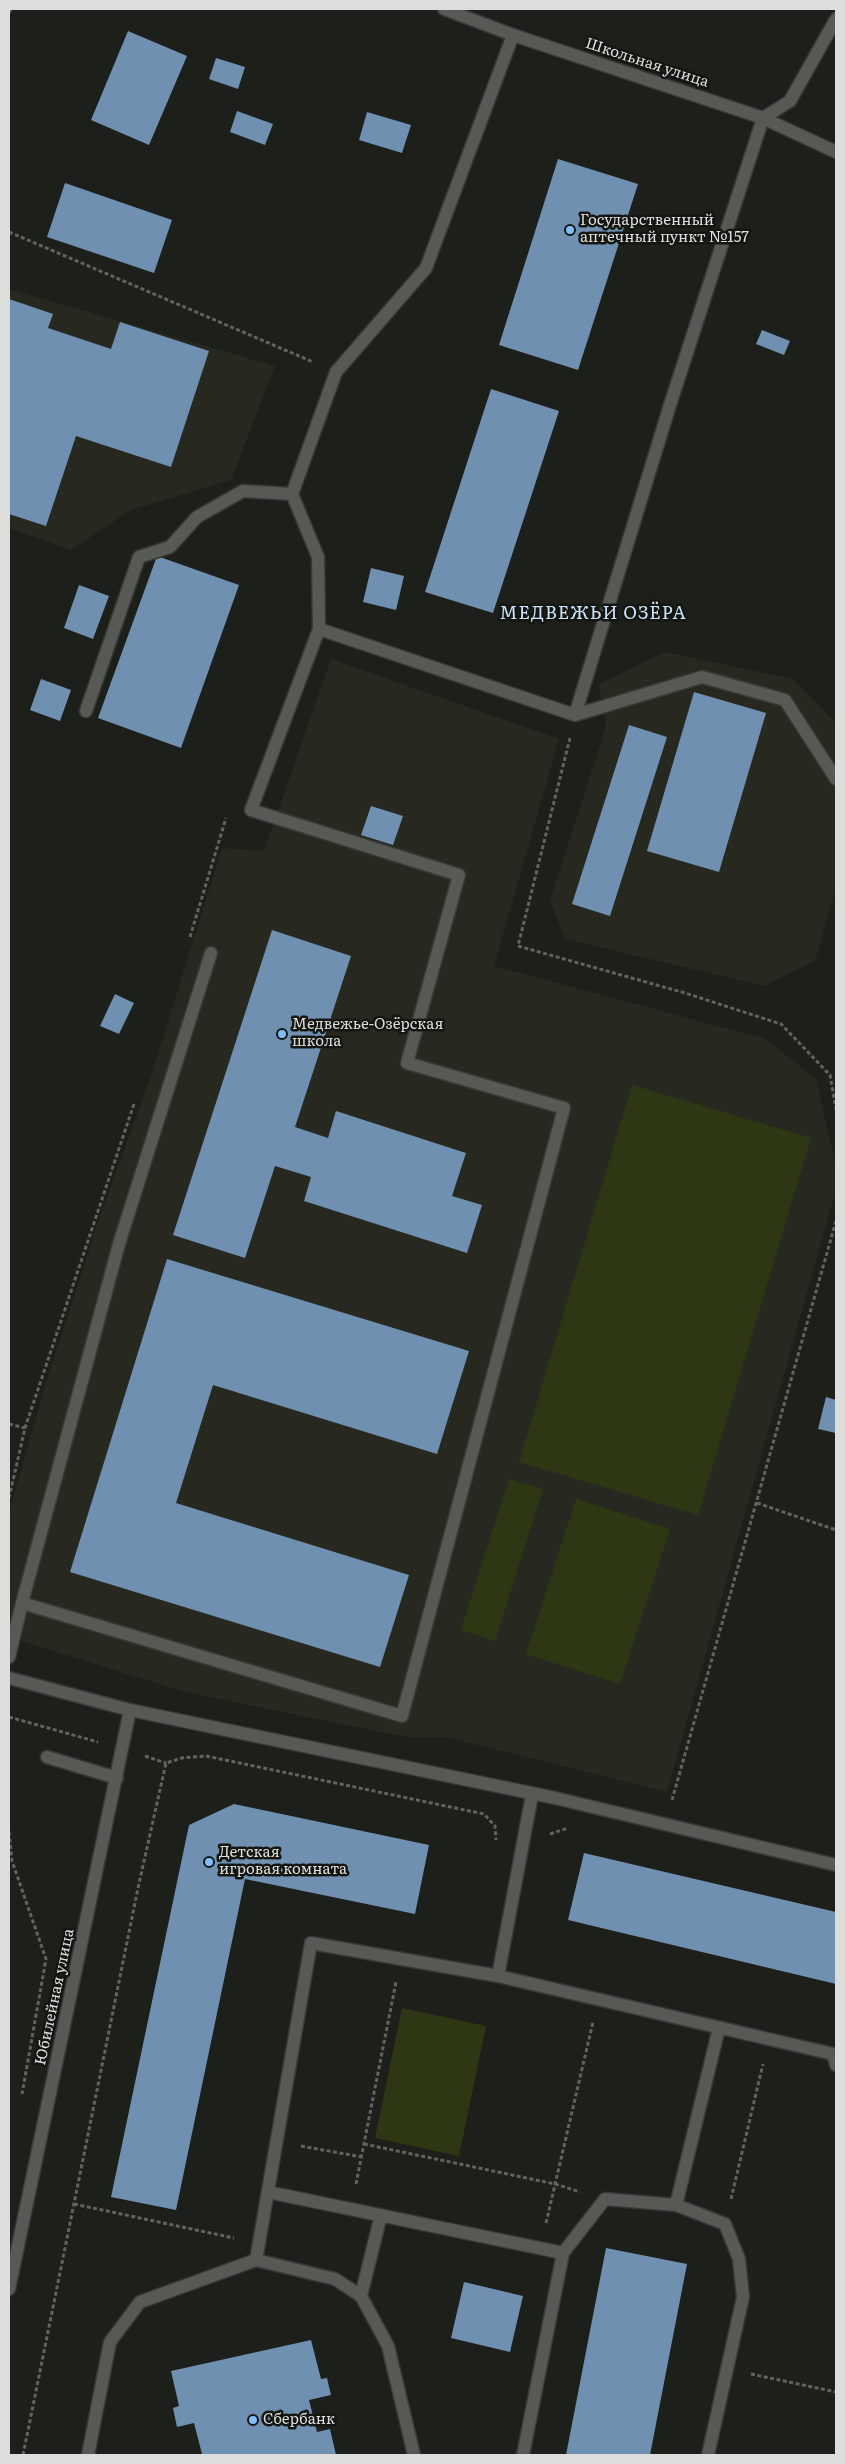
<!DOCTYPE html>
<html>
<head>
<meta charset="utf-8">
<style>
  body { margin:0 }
  #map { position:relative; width:845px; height:2464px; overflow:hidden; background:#1d1f1a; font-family:Literata,serif }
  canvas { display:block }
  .frame { position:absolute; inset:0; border:10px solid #dddedb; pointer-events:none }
</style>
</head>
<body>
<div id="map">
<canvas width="845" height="2464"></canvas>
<div class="frame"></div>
</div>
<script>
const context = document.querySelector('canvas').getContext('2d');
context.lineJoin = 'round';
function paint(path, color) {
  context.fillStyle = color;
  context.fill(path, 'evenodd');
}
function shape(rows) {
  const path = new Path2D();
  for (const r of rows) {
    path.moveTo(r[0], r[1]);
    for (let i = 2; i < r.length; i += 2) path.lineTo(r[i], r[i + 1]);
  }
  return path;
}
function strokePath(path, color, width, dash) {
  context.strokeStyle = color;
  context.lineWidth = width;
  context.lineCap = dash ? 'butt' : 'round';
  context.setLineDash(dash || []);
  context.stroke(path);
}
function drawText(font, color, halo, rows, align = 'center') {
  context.font = font + ' Literata,serif';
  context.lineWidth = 5;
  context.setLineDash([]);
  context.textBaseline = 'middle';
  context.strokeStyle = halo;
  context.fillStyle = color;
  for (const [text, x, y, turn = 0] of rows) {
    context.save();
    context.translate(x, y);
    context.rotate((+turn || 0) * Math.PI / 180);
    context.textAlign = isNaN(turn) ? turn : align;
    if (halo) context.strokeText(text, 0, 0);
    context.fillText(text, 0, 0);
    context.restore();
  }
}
paint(shape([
  [9,289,275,366,231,480,131,510,71,550,9,528],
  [665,652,793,679,836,723,836,888,815,961,764,986,565,939,550,900,606,727,599,684],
  [331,659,559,739,494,966,766,1039,816,1079,836,1167,836,1189,667,1792,445,1737,406,1737,185,1692,9,1637,9,1517,11,1505,46,1383,100,1216,152,1073,222,848,264,851]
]), '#272920');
paint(shape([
  [632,1085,811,1138,698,1515,519,1462],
  [509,1479,543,1489,495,1641,461,1630],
  [576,1499,670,1529,620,1684,526,1654],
  [402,2008,486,2026,459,2156,375,2138]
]), '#2e3714');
paint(shape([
  [128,31,187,56,149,145,91,120],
  [216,58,245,67,238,89,209,79],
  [237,111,273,124,265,145,230,132],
  [367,112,411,125,402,153,359,140],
  [558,159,638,184,578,370,499,345],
  [65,183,172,220,154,273,47,237],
  [9,299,53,314,48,328,111,349,120,322,209,351,171,467,76,436,46,526,9,514],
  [762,330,790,341,784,355,756,344],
  [491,389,559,411,493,613,425,592],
  [157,556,239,585,181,748,98,718],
  [371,568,404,576,396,610,363,602],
  [79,585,109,596,93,639,64,628],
  [41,679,71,690,60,721,30,710],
  [694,692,766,713,719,872,647,851],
  [629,725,667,737,610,916,572,904],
  [371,806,403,816,393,845,361,835],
  [272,930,351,956,295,1127,328,1138,336,1111,466,1153,452,1196,482,1205,467,1253,304,1201,311,1177,275,1166,245,1258,173,1235],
  [115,994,134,1003,119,1034,100,1026],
  [167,1259,469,1351,437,1454,213,1385,176,1503,409,1575,380,1667,70,1572],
  [826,1397,836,1400,836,1433,818,1429],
  [234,1804,429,1845,415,1914,245,1879,176,2210,111,2197,189,1825],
  [584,1853,836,1912,836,1984,568,1920],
  [606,2248,687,2264,650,2455,566,2455],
  [464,2282,523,2296,510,2352,451,2338],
  [311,2340,321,2379,327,2378,331,2395,309,2400,317,2432,330,2429,336,2455,198,2455,202,2454,194,2423,177,2427,173,2408,179,2406,171,2371]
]), '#7090b1');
const lane = shape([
  [513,35,426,268,336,372,292,494,318,557,319,629,575,715,670,405,763,118],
  [86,711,139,557,170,547,197,517,243,491,292,494],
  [575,715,702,677,785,700,836,779],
  [211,953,119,1244,22,1603,402,1716,564,1108,407,1063,459,875,251,810,319,629],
  [9,1657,22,1603],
  [9,1678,130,1710,555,1798,836,1865],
  [47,1757,117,1778],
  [498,1976,833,2054,836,2065],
  [268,2192,563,2253],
  [676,2205,719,2028],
  [256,2260,335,2279,361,2296,388,2346,414,2455],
  [361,2296,381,2215],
  [88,2455,110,2342,140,2302,256,2260,311,1943,498,1976,532,1795],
  [523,2455,563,2253,605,2199,676,2205,725,2224,739,2259,743,2297,708,2455]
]);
const street = shape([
  [444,9,513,35,763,118,836,152],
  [763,118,790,101,836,19],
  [9,2289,130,1710]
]);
strokePath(lane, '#373835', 15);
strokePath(street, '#373835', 15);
strokePath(shape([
  [9,13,11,9],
  [9,232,313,362],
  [570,738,518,946,685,993,781,1024,830,1075,836,1109],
  [190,937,226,818],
  [9,1424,25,1428],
  [9,1498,25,1428,134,1104],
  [757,1503,836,1530],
  [9,1717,98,1742],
  [145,1756,166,1763],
  [672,1800,836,1221],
  [9,1832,12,1861,46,1959,22,2094],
  [550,1834,568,1828],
  [364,2144,555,2184,580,2192],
  [301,2146,362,2157],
  [356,2184,396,1982],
  [731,2199,763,2064],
  [74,2204,234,2238],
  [546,2223,593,2022],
  [751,2374,836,2392],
  [23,2455,138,1888,166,1763,182,1758,206,1756,484,1814,495,1826,496,1840]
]), '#61635f', 3, [4, 2.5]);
strokePath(lane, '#575954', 12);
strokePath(street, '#575954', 12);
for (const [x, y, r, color] of [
  [570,230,5,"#82bcfa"],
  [282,1034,5,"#82bcfa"],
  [209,1862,5,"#82bcfa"],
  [253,2420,5,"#82bcfa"]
]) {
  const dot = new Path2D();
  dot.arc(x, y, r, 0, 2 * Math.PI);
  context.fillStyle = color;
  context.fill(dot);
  strokePath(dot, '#141611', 2);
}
drawText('15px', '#dddedb', '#141611', [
  ["Школьная улица",647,63,18],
  ["Юбилейная улица",55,1997,-78]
]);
drawText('15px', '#dddedb', '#141611', [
  ["Государственный",580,221],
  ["аптечный пункт №157",580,238],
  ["Медвежье-Озёрская",292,1025],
  ["школа",292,1042],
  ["Детская",219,1853],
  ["игровая комната",219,1870],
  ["Сбербанк",263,2420]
], 'left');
context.letterSpacing = '1px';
drawText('18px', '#cce1f9', '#141611', [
  ["МЕДВЕЖЬИ ОЗЁРА",593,614]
]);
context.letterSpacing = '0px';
</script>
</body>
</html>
